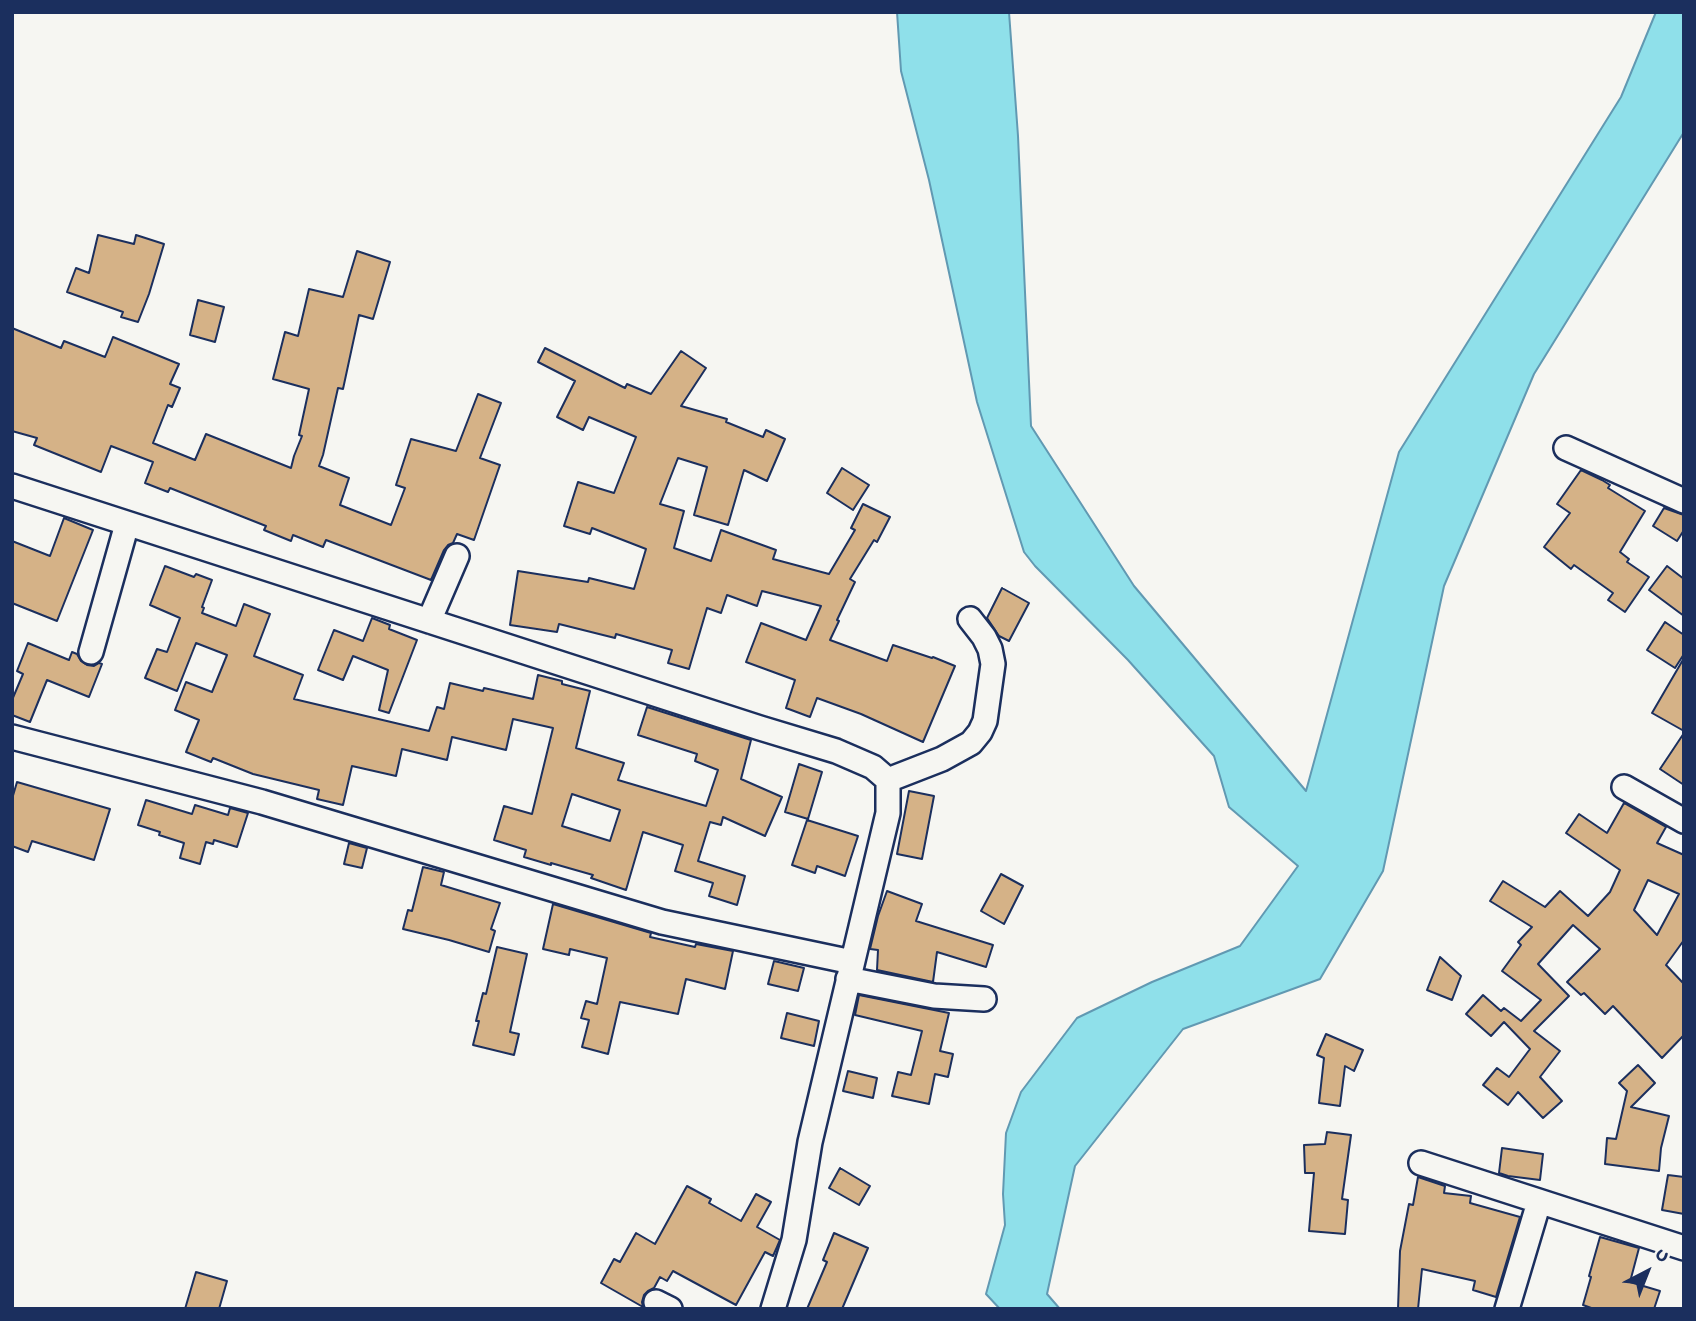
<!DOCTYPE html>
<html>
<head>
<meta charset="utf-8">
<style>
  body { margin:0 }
  #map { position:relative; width:1696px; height:1321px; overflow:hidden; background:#f6f6f2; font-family:"Gochi Hand",sans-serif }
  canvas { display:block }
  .frame { position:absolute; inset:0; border:14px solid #1b2f5e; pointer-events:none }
  .north { position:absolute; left:1612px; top:1237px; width:70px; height:70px; -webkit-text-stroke:5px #f6f6f2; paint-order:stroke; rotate:42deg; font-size:19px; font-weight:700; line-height:28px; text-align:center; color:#1b2f5e }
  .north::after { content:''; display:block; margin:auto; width:24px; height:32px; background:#1b2f5e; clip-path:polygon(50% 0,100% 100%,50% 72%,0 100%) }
</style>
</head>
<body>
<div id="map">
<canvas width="1696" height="1321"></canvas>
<div class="frame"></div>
<div class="north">U</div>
</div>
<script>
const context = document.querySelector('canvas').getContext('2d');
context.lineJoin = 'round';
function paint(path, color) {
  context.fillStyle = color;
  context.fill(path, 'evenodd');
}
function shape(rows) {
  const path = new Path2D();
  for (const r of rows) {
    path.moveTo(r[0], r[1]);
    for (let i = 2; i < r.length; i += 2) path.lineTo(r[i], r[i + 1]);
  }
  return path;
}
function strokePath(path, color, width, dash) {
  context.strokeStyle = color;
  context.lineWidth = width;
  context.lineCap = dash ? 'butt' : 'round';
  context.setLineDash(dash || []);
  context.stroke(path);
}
const water = shape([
  [897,12,1009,12,1018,136,1031,426,1134,586,1306,791,1399,452,1621,97,1656,12,1684,12,1684,132,1534,374,1444,586,1383,871,1320,979,1183,1029,1075,1166,1047,1294,1060,1309,1000,1309,986,1294,1005,1225,1003,1194,1006,1133,1021,1092,1077,1018,1152,982,1240,946,1298,866,1229,807,1214,756,1128,660,1035,566,1024,552,977,402,929,180,901,71,897,12]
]);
paint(water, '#8fe0ea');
strokePath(water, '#6199b2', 2);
const building = shape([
  [98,235,134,244,136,235,164,244,149,294,138,322,121,317,123,312,67,292,76,268,89,273,98,235],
  [357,251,390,262,373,319,359,315,343,389,338,388,323,455,319,466,349,478,340,505,391,525,405,488,396,485,411,439,456,451,478,394,501,403,480,458,500,465,474,540,457,534,453,543,448,545,444,550,431,580,326,540,323,547,293,535,291,541,264,530,266,526,170,488,168,492,145,483,153,462,111,446,101,472,34,445,37,438,12,431,12,328,61,348,64,341,105,357,113,337,179,364,170,384,180,388,172,407,168,405,153,443,195,460,206,434,291,468,294,456,302,436,299,435,309,389,273,379,285,332,298,336,309,289,343,297,357,251],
  [198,300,224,307,215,342,190,335,198,300],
  [545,348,625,388,627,384,651,394,681,351,706,368,681,406,727,419,726,422,763,437,766,430,785,439,767,481,744,470,728,525,694,515,707,467,678,458,660,504,684,511,674,548,711,561,721,530,776,550,773,559,829,574,855,530,851,528,863,504,890,517,877,542,874,540,850,579,855,582,837,620,839,621,830,640,887,661,893,645,932,658,933,657,955,666,923,742,861,714,817,698,810,717,786,708,795,680,746,662,761,623,806,640,821,606,762,591,757,606,727,595,721,613,707,608,689,669,668,663,672,650,616,634,615,638,559,624,557,632,510,625,518,571,588,582,589,578,634,589,646,549,592,528,590,534,564,526,578,482,614,493,636,437,589,417,583,430,557,417,575,381,538,362,545,348],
  [842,468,869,485,853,510,827,493,842,468],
  [1581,470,1602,480,1610,485,1608,488,1645,511,1620,552,1629,559,1627,562,1649,577,1625,612,1608,600,1613,593,1574,565,1571,569,1544,547,1570,513,1557,504,1581,470],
  [1664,508,1684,515,1684,530,1677,541,1653,526,1664,508],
  [64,518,93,530,57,621,12,603,12,541,50,556,64,518],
  [165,566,194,577,196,574,212,580,202,607,204,608,202,613,236,626,244,604,270,614,254,656,303,675,294,699,429,731,437,707,444,709,450,683,483,691,484,688,533,699,538,675,562,681,562,684,590,691,576,748,624,763,618,780,706,806,718,770,695,761,697,754,638,735,647,707,751,740,741,779,782,797,765,836,723,817,721,825,710,822,698,861,745,876,737,905,709,896,713,883,675,871,683,845,643,832,626,890,591,878,593,875,551,863,551,865,524,857,526,850,494,840,504,806,532,814,553,728,513,719,506,750,452,737,447,760,402,749,396,776,352,766,343,805,317,799,319,790,253,774,213,758,211,762,186,752,199,720,175,710,186,682,212,692,227,655,196,643,177,691,145,678,157,649,167,652,180,618,150,605,165,566],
  [572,794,620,810,610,841,562,826,572,794],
  [1667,566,1684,579,1684,616,1649,590,1667,566],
  [1002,588,1029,603,1009,641,999,636,987,618,1002,588],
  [372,618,390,625,389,629,417,640,389,713,379,710,388,670,353,656,343,680,318,670,334,630,363,641,372,618],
  [1665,622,1684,635,1684,654,1675,668,1647,650,1665,622],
  [28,643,69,660,72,652,77,654,81,661,87,665,94,666,99,663,102,664,89,697,47,680,30,722,12,715,12,700,23,674,17,671,28,643],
  [1684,658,1684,731,1652,713,1684,658],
  [1684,733,1684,785,1660,769,1684,733],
  [799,764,822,772,808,819,785,812,799,764],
  [17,782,110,809,94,860,32,841,28,852,12,846,12,799,17,782],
  [909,791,934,796,922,859,897,854,909,791],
  [146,800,192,814,195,805,228,815,230,808,248,813,237,847,214,840,213,844,206,842,200,864,180,858,184,843,159,835,160,832,138,825,146,800],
  [1624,803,1666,827,1657,843,1684,855,1684,940,1666,965,1684,984,1684,1035,1662,1058,1613,1006,1605,1014,1584,993,1581,995,1567,982,1600,949,1573,925,1538,964,1569,996,1534,1031,1560,1051,1540,1077,1562,1101,1543,1118,1518,1092,1508,1105,1483,1085,1497,1068,1509,1077,1530,1049,1504,1022,1491,1036,1466,1014,1483,995,1501,1011,1504,1008,1521,1021,1541,1000,1502,971,1521,945,1518,942,1532,927,1490,901,1503,881,1545,907,1560,891,1588,916,1610,892,1620,870,1566,833,1579,814,1607,833,1624,803],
  [1648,880,1679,894,1657,935,1634,910,1648,880],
  [807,820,858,836,845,876,817,866,815,873,792,865,807,820],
  [349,843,367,848,362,868,344,864,349,843],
  [423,867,444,872,441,885,500,903,491,929,495,931,489,952,449,940,403,929,408,910,412,911,423,867],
  [1001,874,1023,886,1004,924,981,911,1001,874],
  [887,891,922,904,916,921,993,945,986,967,937,952,933,982,877,970,878,950,870,949,878,916,887,891],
  [553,904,651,933,650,937,695,947,696,944,733,951,725,989,686,979,678,1014,620,1002,608,1054,582,1047,589,1020,581,1018,586,1001,597,1004,607,958,570,949,569,955,543,949,553,904],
  [497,947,527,954,510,1032,519,1034,514,1055,473,1045,479,1021,476,1021,483,993,486,994,497,947],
  [1440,957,1461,976,1452,1000,1427,990,1440,957],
  [774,961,804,968,798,991,768,984,774,961],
  [859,995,949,1013,940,1051,953,1054,948,1077,935,1074,929,1104,892,1096,898,1072,911,1075,922,1031,855,1015,859,995],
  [787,1013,819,1021,814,1046,781,1038,787,1013],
  [1326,1034,1363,1050,1354,1071,1345,1066,1340,1106,1319,1103,1324,1058,1317,1055,1326,1034],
  [1638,1065,1655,1083,1631,1107,1669,1116,1661,1148,1659,1171,1605,1164,1607,1138,1616,1139,1627,1091,1619,1083,1638,1065],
  [848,1071,877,1078,873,1098,843,1091,848,1071],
  [1327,1132,1351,1135,1342,1199,1348,1200,1345,1234,1309,1231,1314,1173,1305,1173,1304,1145,1325,1144,1327,1132],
  [1502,1148,1543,1154,1540,1180,1508,1176,1499,1173,1502,1148],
  [840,1168,870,1186,859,1205,829,1188,840,1168],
  [1668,1175,1684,1177,1684,1214,1662,1210,1668,1175],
  [1418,1177,1445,1186,1444,1193,1471,1196,1470,1203,1520,1217,1496,1297,1473,1290,1475,1281,1422,1269,1418,1309,1398,1309,1400,1251,1409,1204,1413,1205,1418,1177],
  [687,1186,711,1199,709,1203,741,1221,756,1194,771,1202,757,1227,780,1240,777,1247,773,1256,765,1252,736,1305,673,1271,667,1281,660,1277,654,1288,648,1291,644,1295,642,1302,643,1307,601,1283,614,1259,620,1262,636,1233,655,1244,687,1186],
  [834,1233,868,1248,842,1309,807,1309,827,1262,823,1260,834,1233],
  [1600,1237,1639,1248,1630,1282,1660,1291,1654,1309,1594,1309,1583,1305,1591,1277,1589,1276,1600,1237],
  [196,1272,227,1281,219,1309,185,1309,196,1272]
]);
paint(building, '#d5b287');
strokePath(building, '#1b2f5e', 2);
const minor = shape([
  [1566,448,1684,501],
  [12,486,760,728,836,751,873,767,888,780,888,813,810,1142,794,1240,773,1309],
  [429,621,457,556],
  [91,652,127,524],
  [12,737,262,802,662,922,852,962],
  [888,780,942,759,971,743,980,732,985,721,993,664,990,649,984,637,970,619],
  [1624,787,1684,821],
  [848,979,934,996,984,999],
  [1421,1163,1684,1248],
  [656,1302,670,1309],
  [1507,1309,1539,1202]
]);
strokePath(minor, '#1b2f5e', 28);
strokePath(minor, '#f6f6f2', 23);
</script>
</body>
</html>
